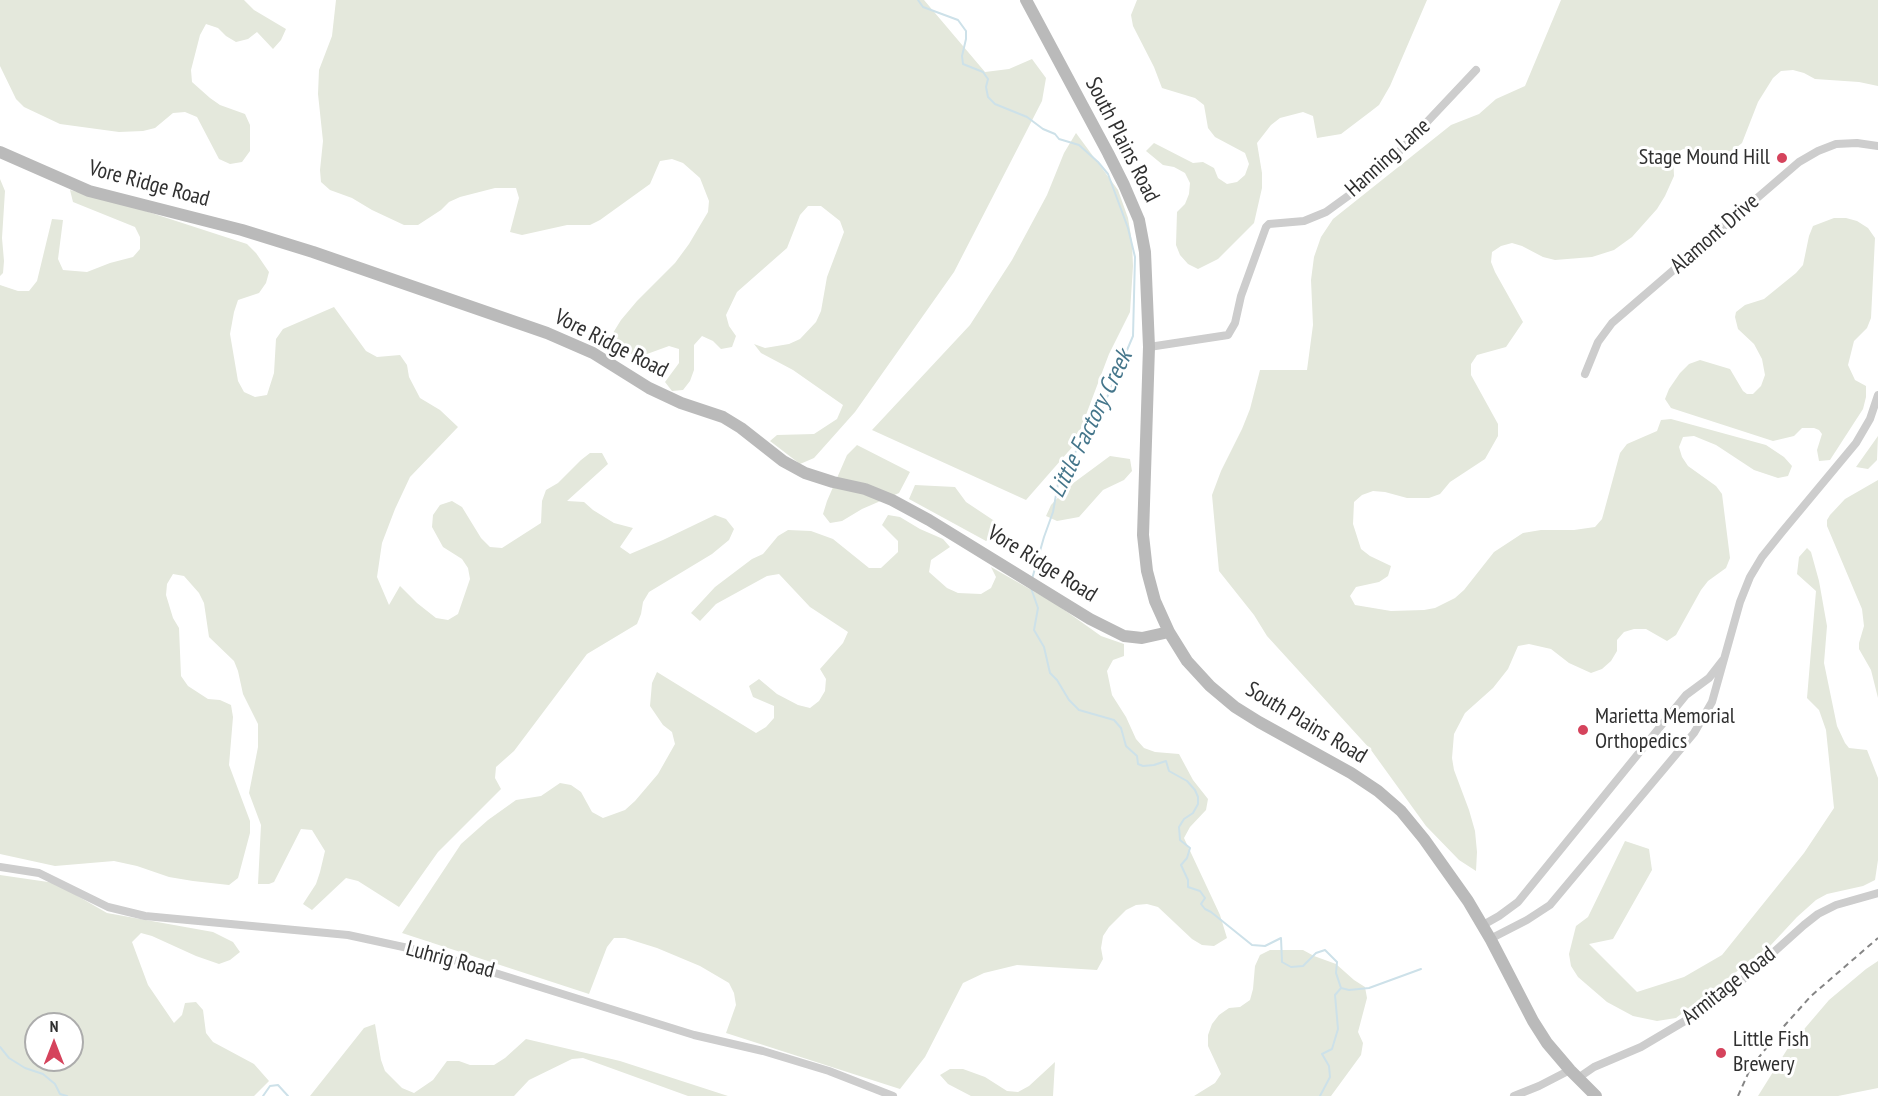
<!DOCTYPE html>
<html>
<head>
<meta charset="utf-8">
<style>
  body { margin:0 }
  #map { position:relative; width:1878px; height:1096px; overflow:hidden; background:#fff; font-family:"PT Sans Narrow",sans-serif }
  canvas { display:block }
  .north { position:absolute; left:24px; top:1012px; width:60px; height:60px; box-sizing:border-box; background:#fff; border:2px solid #acacac; border-radius:50%; rotate:0deg; font-size:16px; font-weight:700; line-height:24px; text-align:center; color:#303030 }
  .north::after { content:''; display:block; margin:auto; width:21px; height:27px; background:#d5435c; clip-path:polygon(50% 0,100% 100%,50% 72%,0 100%) }
</style>
</head>
<body>
<div id="map">
<canvas width="1878" height="1096"></canvas>
<div class="north">N</div>
</div>
<script>
const context = document.querySelector('canvas').getContext('2d');
context.lineJoin = 'round';
function paint(path, color) {
  context.fillStyle = color;
  context.fill(path, 'evenodd');
}
function shape(rows) {
  const path = new Path2D();
  for (const r of rows) {
    path.moveTo(r[0], r[1]);
    for (let i = 2; i < r.length; i += 2) path.lineTo(r[i], r[i + 1]);
  }
  return path;
}
function strokePath(path, color, width, dash) {
  context.strokeStyle = color;
  context.lineWidth = width;
  context.lineCap = dash ? 'butt' : 'round';
  context.setLineDash(dash || []);
  context.stroke(path);
}
function drawText(font, color, halo, rows, align = 'center') {
  context.font = font + ' "PT Sans Narrow",sans-serif';
  context.lineWidth = 6;
  context.setLineDash([]);
  context.textBaseline = 'middle';
  context.strokeStyle = halo;
  context.fillStyle = color;
  for (const [text, x, y, turn = 0] of rows) {
    context.save();
    context.translate(x, y);
    context.rotate((+turn || 0) * Math.PI / 180);
    context.textAlign = isNaN(turn) ? turn : align;
    if (halo) context.strokeText(text, 0, 0);
    context.fillText(text, 0, 0);
    context.restore();
  }
}
paint(shape([
  [0,0,244,0,254,10,286,29,281,40,273,49,257,32,248,39,236,42,226,36,218,28,206,24,200,35,191,70,192,82,210,98,220,105,245,114,250,125,250,151,242,162,230,164,219,159,197,117,185,112,173,113,155,128,143,131,119,132,60,124,24,107,16,99,0,66],
  [336,0,924,0,985,72,1009,69,1032,59,1046,78,1042,101,954,272,855,412,814,458,800,464,770,441,777,435,814,434,837,419,843,405,793,370,761,353,754,344,765,348,789,344,800,339,816,322,821,311,827,277,844,232,840,221,821,206,808,206,800,215,787,248,737,292,726,315,729,326,736,336,732,347,721,349,713,341,702,336,694,345,694,370,690,381,683,390,672,391,665,382,679,363,679,349,669,346,647,354,624,354,613,351,608,341,621,320,637,301,675,263,689,244,708,212,709,201,700,178,683,163,672,159,660,161,650,184,600,220,590,225,567,225,522,235,510,232,519,198,516,188,495,188,460,197,449,202,441,210,418,225,404,225,372,210,352,198,330,190,321,182,320,170,323,141,318,94,319,70,332,36],
  [1137,0,1427,0,1390,86,1379,105,1370,112,1341,134,1317,138,1313,116,1303,112,1280,118,1271,125,1257,143,1262,173,1262,188,1254,223,1218,259,1198,269,1188,264,1180,255,1176,245,1177,212,1185,204,1189,194,1190,183,1185,173,1174,167,1163,165,1146,151,1154,143,1193,163,1203,162,1214,168,1218,178,1227,184,1237,182,1245,175,1249,164,1245,153,1215,137,1208,128,1204,105,1195,98,1162,88,1154,67,1133,26,1131,15],
  [1561,0,1878,0,1878,86,1859,82,1815,79,1804,73,1793,70,1781,71,1773,78,1758,102,1742,143,1732,151,1721,153,1683,149,1673,155,1674,176,1665,196,1657,209,1632,237,1614,250,1592,257,1555,260,1543,257,1522,246,1512,243,1501,246,1492,252,1491,262,1495,272,1523,322,1506,347,1477,355,1471,364,1471,375,1498,424,1498,436,1485,459,1450,482,1440,494,1429,498,1407,498,1385,492,1373,491,1362,495,1354,502,1353,524,1361,549,1370,556,1391,566,1388,576,1379,582,1356,587,1350,596,1355,605,1391,611,1424,610,1435,608,1455,598,1464,590,1494,552,1523,533,1541,530,1574,530,1595,527,1602,519,1620,453,1627,444,1657,431,1661,420,1671,419,1766,445,1784,457,1792,466,1788,476,1778,478,1754,470,1716,445,1694,436,1683,437,1679,447,1682,457,1688,466,1716,486,1722,494,1730,558,1726,568,1708,581,1701,590,1676,635,1667,641,1646,629,1634,629,1624,632,1617,640,1617,651,1611,661,1602,669,1591,673,1569,663,1551,649,1529,644,1518,646,1508,669,1493,688,1465,713,1454,734,1452,758,1454,770,1469,810,1475,831,1477,852,1476,871,1459,860,1426,826,1371,750,1267,636,1254,615,1219,571,1212,495,1221,471,1242,429,1250,409,1260,370,1307,370,1313,325,1311,280,1314,257,1321,237,1333,219,1451,125,1479,114,1496,99,1525,86],
  [1076,133,1118,190,1128,218,1132,242,1133,266,1130,312,1109,354,1075,444,1026,500,872,430,970,325,1012,260,1047,195,1064,153],
  [0,179,5,191,2,238,4,261,3,273,0,276],
  [70,190,133,207,247,244,256,253,269,272,266,283,259,293,238,300,234,312,230,334,238,381,244,392,255,397,267,395,274,373,276,339,283,329,334,307,366,351,377,357,400,355,407,365,409,377,420,398,440,410,458,427,410,477,395,509,382,543,377,577,389,605,400,586,417,603,436,618,448,620,458,614,470,579,468,568,462,559,443,547,432,527,433,515,440,505,452,501,462,507,481,538,490,547,502,548,541,523,542,501,546,490,558,483,581,460,590,453,602,453,608,464,567,501,584,502,593,510,614,523,633,528,620,547,630,554,663,540,715,515,726,519,734,529,729,540,712,554,649,592,643,602,641,614,637,624,587,654,514,751,496,767,495,778,501,789,438,852,399,907,358,881,346,878,312,910,303,904,316,884,320,872,325,851,312,830,301,829,274,882,269,884,258,884,261,825,249,793,258,747,258,724,243,694,238,671,234,661,209,637,204,603,199,593,184,576,173,574,167,584,166,595,173,618,179,628,181,676,188,686,208,699,220,700,231,705,233,717,229,765,250,821,250,833,238,878,229,885,193,881,169,877,137,866,114,861,55,866,0,854,0,285,18,291,29,291,37,281,52,219,63,220,58,259,63,270,87,272,110,263,133,257,140,249,140,237,135,227,73,202],
  [1834,218,1846,218,1857,221,1868,228,1875,238,1871,318,1867,328,1854,341,1848,365,1855,380,1866,386,1866,397,1863,409,1830,460,1819,461,1817,450,1822,434,1819,430,1814,428,1802,428,1794,436,1773,441,1671,408,1665,399,1669,389,1680,373,1689,364,1700,360,1730,369,1743,391,1747,394,1753,394,1761,386,1765,375,1762,359,1754,344,1738,329,1735,317,1736,312,1745,305,1764,299,1796,273,1803,265,1809,236,1813,226],
  [1878,436,1877,460,1868,469,1856,467],
  [857,445,910,472,899,493,862,509,842,521,830,523,823,514,827,501,847,455],
  [1110,456,1130,459,1132,471,1124,480,1103,490,1079,517,1057,521,1046,516,1051,505,1068,487],
  [1878,480,1878,698,1871,670,1859,649,1859,643,1864,626,1862,609,1827,526,1827,520,1830,515,1845,499],
  [915,485,955,487,966,502,996,522,995,534,986,541,909,499],
  [888,515,900,517,920,529,943,539,950,547,931,560,929,572,947,588,958,593,981,594,991,588,996,577,991,567,1056,604,1101,636,1124,644,1124,656,1113,660,1107,671,1112,695,1126,717,1136,739,1144,748,1155,752,1179,754,1193,780,1208,799,1206,810,1190,827,1184,838,1220,915,1227,938,1214,946,1202,945,1192,939,1158,907,1147,904,1136,905,1126,910,1109,927,1103,936,1101,948,1103,959,1097,970,1017,965,984,973,963,983,925,1057,900,1089,726,1033,736,1005,734,993,729,983,700,966,657,948,625,938,614,938,607,947,589,994,402,933,461,844,488,820,516,800,541,796,560,783,571,785,581,792,592,812,603,818,625,810,635,801,658,774,675,744,672,732,663,725,650,706,652,683,657,672,756,733,766,727,774,718,774,706,753,697,749,686,759,679,777,694,798,705,810,708,819,701,825,691,826,679,820,669,843,643,848,632,810,607,779,574,767,576,716,604,700,621,691,613,715,587,752,559,763,554,778,536,788,530,811,531,833,539,869,568,881,568,898,552,898,541,882,525],
  [1807,548,1811,552,1819,581,1827,626,1824,663,1837,726,1845,743,1849,748,1867,750,1878,778,1878,860,1875,880,1863,886,1827,894,1816,900,1797,917,1770,946,1676,1018,1657,1021,1633,1016,1607,1002,1578,977,1571,966,1569,954,1576,926,1588,917,1625,841,1649,849,1652,870,1613,939,1589,944,1637,992,1684,977,1722,955,1804,853,1834,808,1826,730,1819,710,1807,698,1816,591,1797,574,1799,557],
  [0,875,55,883,107,913,213,932,233,942,240,952,230,960,219,964,196,956,152,936,141,933,132,942,148,985,174,1023,182,1015,185,1003,196,1002,203,1010,206,1033,213,1042,254,1064,269,1081,254,1096,0,1096],
  [36,1024,72,1024,72,1060,36,1060],
  [1270,950,1303,950,1314,956,1336,964,1354,980,1365,987,1367,998,1358,1032,1363,1043,1361,1055,1331,1096,1194,1096,1215,1083,1221,1074,1208,1046,1208,1035,1212,1024,1219,1015,1229,1008,1240,1007,1250,1000,1253,989,1255,966,1260,955],
  [1878,961,1878,1088,1838,1096,1758,1096,1788,1048,1829,1000,1866,969],
  [375,1024,381,1060,385,1071,402,1088,414,1093,433,1080,447,1061,459,1061,470,1065,494,1065,505,1058,526,1039,620,1061,728,1096,688,1096,583,1058,572,1059,529,1080,514,1096,310,1096,364,1028],
  [1055,1062,1053,1096,971,1096,948,1084,940,1075,950,1069,963,1069,985,1077,1007,1091,1018,1092,1029,1086]
]), '#e4e8dc');
strokePath(shape([
  [918,0,923,7,958,20,966,31,966,39,962,56,963,64,983,72,988,79,986,87,988,97,995,104,1027,117,1043,129,1055,134,1059,139,1079,145,1098,162,1108,174,1128,228,1135,257,1133,336,1094,428,1071,458,1068,468,1059,478,1053,512,1044,537,1032,579],
  [1031,588,1038,608,1034,630,1044,647,1050,673,1057,680,1069,700,1079,710,1114,720,1121,728,1126,746,1137,756,1138,764,1143,766,1154,765,1166,761,1169,771,1187,781,1195,790,1198,797,1198,804,1193,813,1184,819,1179,827,1180,840,1190,848,1187,858,1181,865,1188,880,1188,887,1200,891,1205,898,1201,904,1205,909,1211,912,1252,945,1265,946,1281,938,1282,962,1291,967,1303,966,1316,953,1325,950,1337,962,1336,973,1341,988,1335,995,1338,1029,1332,1049,1322,1054,1329,1066,1330,1077,1320,1096],
  [1341,988,1349,990,1369,988,1421,969],
  [0,1047,9,1058,25,1068,43,1074,55,1084,60,1094,67,1096],
  [263,1096,270,1086,278,1085,288,1096]
]), '#cde1e9', 2);
strokePath(shape([
  [1149,347,1228,335,1235,323,1241,296,1266,227,1269,224,1304,221,1326,212,1377,175,1476,70],
  [1585,374,1598,342,1612,323,1799,162,1818,151,1836,144,1857,143,1878,146],
  [0,867,39,873,108,907,145,916,348,935,431,953,694,1035,763,1051,829,1071,893,1096],
  [1483,925,1499,916,1518,902,1677,706,1686,695,1709,678,1723,660],
  [1490,939,1527,920,1550,905,1694,733,1712,702,1740,602,1750,577,1762,557,1782,532,1856,443,1870,419,1878,395],
  [1578,1078,1594,1067,1641,1047,1695,1015,1746,977,1804,925,1818,914,1836,905,1878,893],
  [1514,1096,1539,1086,1570,1070]
]), '#cdcdcd', 8);
strokePath(shape([
  [1026,0,1108,153,1124,185,1139,220,1145,252,1149,347,1143,535,1147,571,1155,601,1169,632,1187,661,1210,686,1235,707,1259,722,1351,773,1378,791,1401,811,1424,839,1468,901,1491,940,1533,1021,1547,1043,1570,1070,1596,1096],
  [0,152,89,191,242,230,313,252,547,333,593,353,649,388,681,403,723,417,741,428,783,461,805,473,833,482,865,489,892,500,929,520,1090,619,1124,636,1142,638,1169,632]
]), '#bababa', 12);
strokePath(shape([
  [1738,1096,1751,1067,1785,1025,1811,996,1878,938]
]), '#858585', 2, [6, 4.5]);
for (const [x, y, r, color] of [
  [1782,158,6,"#d5435c"],
  [1583,730,6,"#d5435c"],
  [1721,1053,6,"#d5435c"]
]) {
  const dot = new Path2D();
  dot.arc(x, y, r, 0, 2 * Math.PI);
  context.fillStyle = color;
  context.fill(dot);
  strokePath(dot, '#fff', 2);
}
drawText('22px', '#303030', '#fff', [
  ["South Plains Road",1122,140,63],
  ["Hanning Lane",1388,158,-42],
  ["Vore Ridge Road",149,184,15],
  ["Alamont Drive",1715,234,-41],
  ["Vore Ridge Road",611,344,27],
  ["Vore Ridge Road",1042,564,32],
  ["South Plains Road",1306,723,31],
  ["Luhrig Road",450,960,15],
  ["Armitage Road",1729,986,-38]
]);
drawText('22px', '#303030', '#fff', [
  ["Stage Mound Hill",1770,158,"right"],
  ["Marietta Memorial",1595,717],
  ["Orthopedics",1595,742],
  ["Little Fish",1733,1040],
  ["Brewery",1733,1065]
], 'left');
drawText('italic 24px', '#45768b', '#fff', [
  ["Little Factory Creek",1091,424,-64]
]);
</script>
</body>
</html>
